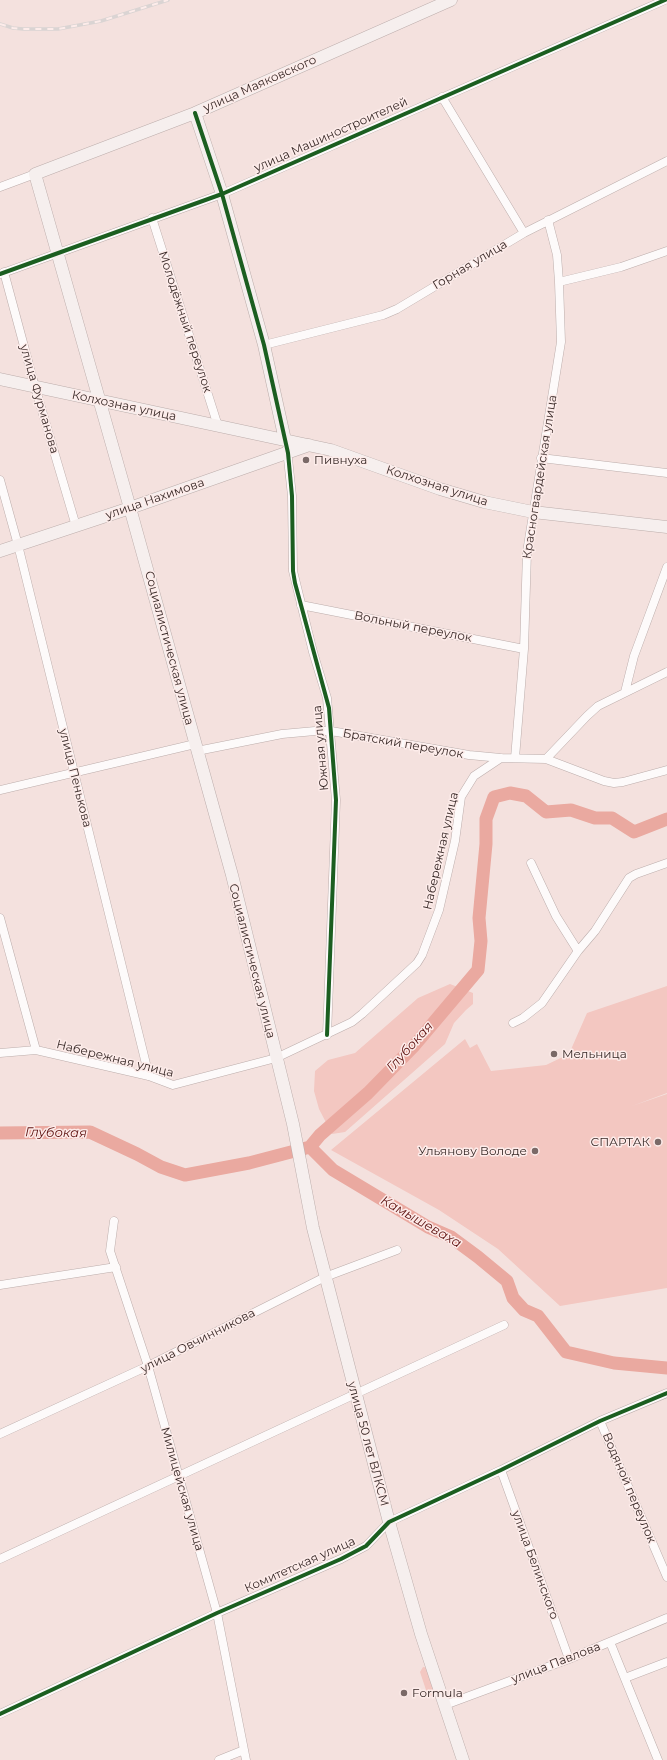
<!DOCTYPE html>
<html>
<head>
<meta charset="utf-8">
<style>
  body { margin:0 }
  canvas { display:block; background:#f4e1de }
</style>
</head>
<body>
<canvas width="667" height="1760"></canvas>
<script>
const context = document.querySelector('canvas').getContext('2d');
context.lineJoin = 'round';
function paint(path, color) {
  context.fillStyle = color;
  context.fill(path, 'evenodd');
}
function shape(rows) {
  const path = new Path2D();
  for (const r of rows) {
    path.moveTo(r[0], r[1]);
    for (let i = 2; i < r.length; i += 2) path.lineTo(r[i], r[i + 1]);
  }
  return path;
}
function strokePath(path, color, width, dash) {
  context.strokeStyle = color;
  context.lineWidth = width;
  context.lineCap = dash ? 'butt' : 'round';
  context.setLineDash(dash || []);
  context.stroke(path);
}
function drawText(font, color, halo, rows, align = 'center') {
  context.font = font + ' Montserrat,sans-serif';
  context.lineWidth = 3;
  context.setLineDash([]);
  context.textBaseline = 'middle';
  context.strokeStyle = halo;
  context.fillStyle = color;
  for (const [text, x, y, turn = 0] of rows) {
    context.save();
    context.translate(x, y);
    context.rotate((+turn || 0) * Math.PI / 180);
    context.textAlign = isNaN(turn) ? turn : align;
    if (halo) context.strokeText(text, 0, 0);
    context.fillText(text, 0, 0);
    context.restore();
  }
}
paint(shape([
  [450,984,473,993,473,1004,466,1010,454,1023,445,1044,345,1132,332,1134,319,1109,314,1091,315,1071,328,1060,355,1053,418,998],
  [667,986,667,1093,632,1106,667,1094,667,1288,560,1306,498,1249,439,1210,331,1150,465,1039,470,1048,477,1044,491,1071,546,1065,569,1054,587,1013],
  [423,1667,429,1668,436,1691,434,1695,431,1696,427,1693,420,1672]
]), '#f3c7c1');
strokePath(shape([
  [0,1133,90,1132,137,1154,161,1167,185,1175,249,1163,310,1147,320,1135,368,1093,413,1047,478,970,481,941,479,918,486,844,486,819,494,797,510,793,526,796,546,812,571,810,595,818,612,818,634,832,667,819],
  [310,1147,333,1170,428,1227,451,1237,478,1257,507,1281,513,1298,524,1310,538,1316,566,1352,614,1363,667,1368]
]), '#eaa9a0', 13);
const street = shape([
  [442,97,524,233],
  [0,187,35,174],
  [152,218,218,426],
  [4,272,35,387,76,526],
  [0,274,222,194,665,0],
  [559,282,621,267,667,251],
  [264,345,383,315,397,309,524,233,667,161],
  [287,449,292,496,293,571,313,652,327,698,336,800,327,1035],
  [541,458,667,473],
  [0,480,18,545,149,1076],
  [301,605,524,649],
  [625,692,634,656,667,567],
  [197,751,282,734,315,731,331,731,469,755,501,758,546,759,604,781,614,783,623,782,667,770],
  [515,758,524,649,527,552,561,342,559,282,557,255,548,220],
  [546,759,587,716,598,706,667,672],
  [0,790,195,744],
  [531,863,556,916,578,951],
  [0,918,36,1050],
  [513,1023,523,1018,542,1003,578,951,595,931,629,878,636,874,667,863],
  [0,1053,36,1050,149,1076,173,1085,276,1058,352,1022,362,1014,417,963,422,955,439,910,455,841,461,797,474,776,501,758],
  [114,1221,110,1251,148,1366,217,1613,246,1760],
  [0,1285,116,1267],
  [600,1421,667,1577],
  [0,1434,148,1366,325,1277,397,1250],
  [501,1470,569,1659],
  [0,1559,504,1325],
  [610,1642,658,1760],
  [625,1678,667,1662],
  [445,1705,569,1659,667,1618],
  [0,1714,217,1613,341,1559,366,1546,389,1522,501,1470,600,1421,667,1393],
  [219,1760,244,1750]
]);
const secondary = shape([
  [451,0,195,113,35,174,130,508,232,875,293,1124,313,1228,389,1522,421,1634,463,1760],
  [195,113,222,194,264,345,285,440],
  [0,379,331,450,440,489,484,502,533,512,667,527],
  [0,551,130,508,309,445]
]);
strokePath(street, '#bcadab', 9);
strokePath(secondary, '#bcadab', 13);
strokePath(street, '#fdfafa', 8);
strokePath(secondary, '#f6efee', 12);
const rail = shape([
  [0,24,13,28,23,29,58,29,101,21,168,0]
]);
strokePath(rail, '#dad4d3', 3.5);
strokePath(rail, '#fdecea', 2, [6]);
strokePath(shape([
  [195,113,222,194,264,345,288,453,292,496,293,571,295,583,329,708,336,800,327,1035],
  [0,274,222,194,665,0],
  [0,1714,217,1613,341,1559,366,1546,389,1522,501,1470,600,1421,667,1393]
]), '#1b5e20', 4);
for (const [x, y, r, color] of [
  [306,460,4,"#7a6967"],
  [554,1054,4,"#7a6967"],
  [658,1142,4,"#7a6967"],
  [535,1151,4,"#7a6967"],
  [404,1693,4,"#7a6967"]
]) {
  const dot = new Path2D();
  dot.arc(x, y, r, 0, 2 * Math.PI);
  context.fillStyle = color;
  context.fill(dot);
  strokePath(dot, '#fdecea', 1.5);
}
drawText('12px', '#382927', '#fdecea', [
  ["улица Маяковского",260,84,-24],
  ["улица Машиностроителей",331,135,-24],
  ["Горная улица",470,265,-31],
  ["Молодёжный переулок",185,322,72],
  ["улица Фурманова",39,399,74],
  ["Колхозная улица",124,406,12],
  ["Красногвардейская улица",540,477,-81],
  ["Колхозная улица",437,486,18],
  ["улица Нахимова",155,499,-19],
  ["Вольный переулок",413,627,11],
  ["Социалистическая улица",169,648,75],
  ["Братский переулок",403,744,10],
  ["Южная улица",321,748,-95],
  ["улица Пенькова",75,778,76],
  ["Набережная улица",441,851,-77],
  ["Социалистическая улица",252,961,76],
  ["Набережная улица",115,1059,14],
  ["улица Овчинникова",198,1341,-27],
  ["улица 50 лет ВЛКСМ",368,1444,75],
  ["Водяной переулок",629,1488,67],
  ["Милицейская улица",182,1489,74],
  ["Комитетская улица",300,1565,-24],
  ["улица Белинского",535,1565,70],
  ["улица Павлова",556,1663,-21]
]);
drawText('12px', '#382927', '#fdecea', [
  ["Пивнуха",314,460],
  ["Мельница",562,1054],
  ["СПАРТАК",650,1142,"right"],
  ["Ульянову Володе",527,1151,"right"],
  ["Formula",412,1693]
], 'left');
drawText('italic 13px', '#5d110f', '#fdecea', [
  ["Глубокая",410,1047,-48],
  ["Глубокая",56,1133,1],
  ["Камышеваха",421,1222,30]
]);
</script>
</body>
</html>
